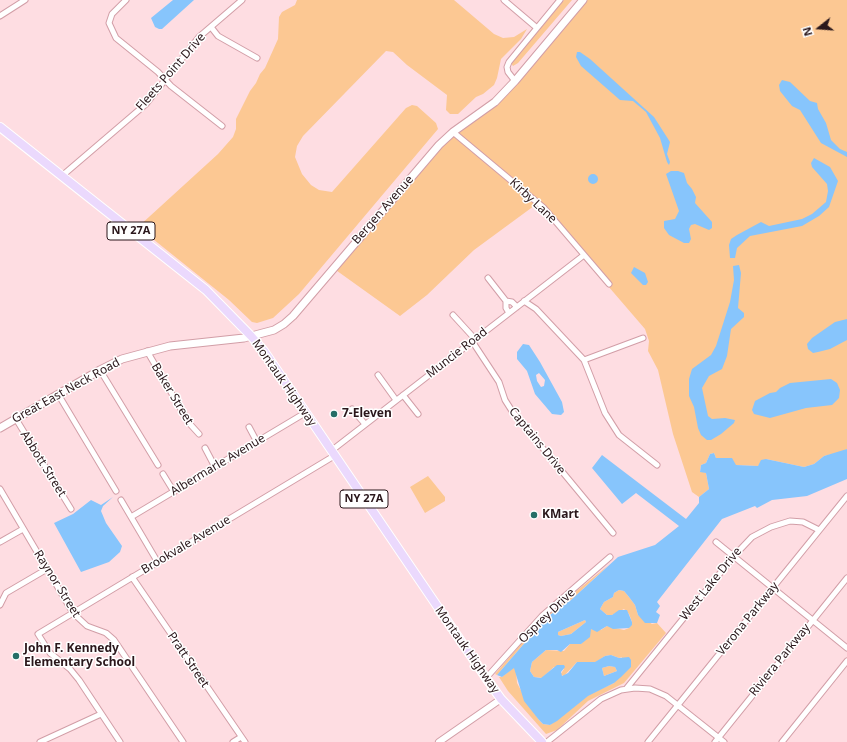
<!DOCTYPE html>
<html>
<head>
<meta charset="utf-8">
<style>
  body { margin:0 }
  #map { position:relative; width:847px; height:742px; overflow:hidden; background:#fedde2; font-family:"Noto Sans",sans-serif }
  canvas { display:block }
  .north { position:absolute; left:799px; top:8px; width:40px; height:40px; -webkit-text-stroke:3px #fff; paint-order:stroke; rotate:253deg; font-size:11px; font-weight:700; line-height:16px; text-align:center; color:#2a171b }
  .north::after { content:''; display:block; margin:auto; width:14px; height:18px; background:#2a171b; clip-path:polygon(50% 0,100% 100%,50% 72%,0 100%) }
</style>
</head>
<body>
<div id="map">
<canvas width="847" height="742"></canvas>
<div class="north">N</div>
</div>
<script>
const context = document.querySelector('canvas').getContext('2d');
context.lineJoin = 'round';
function paint(path, color) {
  context.fillStyle = color;
  context.fill(path, 'evenodd');
}
function shape(rows) {
  const path = new Path2D();
  for (const r of rows) {
    if (r.length === 3) {
      path.moveTo(r[0] + r[2], r[1]);
      path.arc(r[0], r[1], r[2], 0, 2 * Math.PI);
      continue;
    }
    path.moveTo(r[0], r[1]);
    for (let i = 2; i < r.length; i += 2) path.lineTo(r[i], r[i + 1]);
  }
  return path;
}
function strokePath(path, color, width, dash) {
  context.strokeStyle = color;
  context.lineWidth = width;
  context.lineCap = dash ? 'butt' : 'round';
  context.setLineDash(dash || []);
  context.stroke(path);
}
function drawText(font, color, halo, rows, align = 'center') {
  context.font = font + ' "Noto Sans",sans-serif';
  context.lineWidth = 3;
  context.setLineDash([]);
  context.textBaseline = 'middle';
  context.strokeStyle = halo;
  context.fillStyle = color;
  for (const [text, x, y, turn = 0] of rows) {
    context.save();
    context.translate(x, y);
    context.rotate((+turn || 0) * Math.PI / 180);
    context.textAlign = isNaN(turn) ? turn : align;
    if (halo) context.strokeText(text, 0, 0);
    context.fillText(text, 0, 0);
    context.restore();
  }
}
paint(shape([
  [297,0,454,0,494,34,503,38,514,37,527,29,521,39,501,59,497,78,494,85,483,94,476,97,458,114,450,114,446,110,447,95,407,65,393,52,386,51,303,136,297,146,295,157,302,174,311,185,319,190,332,192,406,108,412,105,417,106,436,123,438,129,299,294,273,318,257,323,252,322,229,300,138,227,218,154,233,137,236,129,236,119,250,91,256,83,260,74,265,68,278,39,279,17,282,12,295,5],
  [564,0,572,0,518,63,513,66,511,63],
  [583,0,847,0,847,449,842,452,824,456,814,464,804,467,766,459,758,466,735,465,716,458,714,453,710,454,706,463,701,465,700,471,706,473,709,489,699,497,692,492,673,434,658,370,648,351,649,341,645,329,608,286,610,285,538,203,474,250,427,295,400,316,333,268,439,145,483,112],
  [428,476,445,497,445,501,425,513,410,487],
  [610,564,571,600,547,617,497,675,495,674,544,617],
  [619,590,624,591,629,597,635,605,638,615,652,624,657,623,666,633,624,683,588,701,557,730,546,734,508,691,499,677,502,677,514,667,516,669,517,683,524,696,539,720,543,724,550,725,588,695,614,683,622,657,619,658,611,655,605,656,596,662,577,662,564,676,560,675,564,669,554,667,542,678,534,677,530,671,532,662,546,650,564,651,570,644,581,644,591,629,601,630,607,626,624,630,629,628,632,622,629,614,624,609,612,615,607,615,600,609,604,602,613,597,614,593],
  [585,620,586,622,571,634,561,636,558,635,558,632],
  [609,666,615,667,617,671,604,676,602,668]
]), '#fcc893');
paint(shape([
  [173,0,194,0,162,29,159,29,155,27,151,18],
  [577,52,580,52,590,59,654,117,670,142,667,154,670,162,669,165,667,162,660,138,646,112,633,101,620,100,581,66,576,57],
  [782,80,790,82,810,101,817,103,818,109,826,123,831,140,840,149,847,152,847,157,821,143,800,110,792,106,780,91,779,85],
  [814,158,830,167,838,181,829,207,819,216,802,226,750,236,737,248,735,258,730,258,729,245,731,239,737,235,761,222,769,226,802,219,812,214,826,202,828,191,827,184,812,167,811,163],
  [671,171,678,171,684,173,687,183,692,189,696,197,695,203,712,222,712,228,709,230,695,224,691,225,689,229,691,239,689,243,684,243,669,235,664,228,664,221,675,219,679,211,666,174],
  [593,179,5],
  [739,265,741,273,738,308,744,313,744,317,731,329,727,356,722,369,709,376,702,388,708,416,712,419,725,418,735,420,734,423,721,434,711,440,707,440,701,435,698,428,694,407,689,396,689,379,692,369,711,355,716,346,730,302,734,280,733,266],
  [634,267,645,273,648,282,646,285,643,285,631,273],
  [847,319,847,340,830,349,818,352,813,353,808,349,807,344,812,338,835,322],
  [523,344,529,345,540,362,562,402,564,412,561,415,552,414,535,394,527,371,517,359,517,352],
  [539,373,545,380,544,386,541,387,537,381,536,375],
  [831,379,837,383,840,390,839,398,832,405,806,408,770,418,754,414,752,410,755,401,770,393,776,392,780,388,790,383],
  [847,449,847,479,807,496,772,500,757,508,755,506,722,519,657,602,660,606,656,612,660,615,657,623,645,623,638,615,635,605,629,597,624,591,619,590,614,593,613,597,604,602,600,609,607,615,612,615,619,610,627,610,632,622,632,625,629,628,613,629,607,626,597,632,591,629,590,637,581,644,570,644,561,652,557,650,546,650,532,662,530,671,534,677,541,678,557,665,564,665,565,667,561,672,562,676,568,673,577,662,595,662,605,656,611,655,619,658,629,657,631,660,631,667,621,677,614,683,588,696,557,721,550,725,543,724,539,720,524,701,514,668,502,677,497,675,547,617,571,600,618,557,655,545,679,526,636,493,622,504,592,468,602,455,686,519,699,503,699,497,709,489,706,473,700,472,701,465,706,463,710,454,714,453,716,458,732,458,736,465,758,466,761,460,766,459,804,467,814,464,824,456],
  [585,620,586,622,571,634,561,636,558,635,558,632],
  [609,666,615,667,617,671,604,676,602,668],
  [113,497,103,506,101,511,106,523,122,546,120,552,109,562,81,572,54,523,73,514,91,500,101,505]
]), '#87c5fc');
const minor = shape([
  [126,0,112,14,109,23,116,38,158,72,171,86,222,126],
  [504,0,537,28],
  [0,16,25,0],
  [211,27,218,36,257,58],
  [515,81,508,72,507,67,509,62,560,0],
  [453,132,544,208,609,284],
  [63,175,146,104,199,37,242,0],
  [488,278,506,301,512,302,517,307],
  [506,301,506,308,509,313],
  [524,301,536,309,584,360,605,413,619,435,657,465],
  [453,315,475,339],
  [472,341,499,382,505,400,512,411,613,533],
  [147,351,189,423,199,434],
  [584,360,643,338],
  [100,370,158,465],
  [378,375,396,400],
  [58,394,116,491],
  [403,395,418,414],
  [352,409,365,424],
  [16,419,71,509],
  [249,427,257,442],
  [205,448,215,467],
  [331,451,584,255],
  [163,474,174,492],
  [0,489,73,613,87,626,106,633,114,640,183,742],
  [121,500,157,561],
  [131,517,305,413],
  [0,542,23,529],
  [716,542,847,648],
  [132,577,245,742],
  [0,605,6,593,47,569],
  [486,678,542,616,610,557],
  [626,689,734,556,752,537,771,527,790,521,803,522,819,530],
  [40,742,101,714],
  [120,742,79,680,70,669,50,653,38,634,334,456],
  [233,742,241,737],
  [547,742,601,699,621,690,635,688,650,689,666,696,724,742],
  [648,742,847,496],
  [715,742,847,578],
  [782,742,847,661]
]);
const tertiary = shape([
  [439,742,501,699]
]);
const secondary = shape([
  [0,428,100,370,122,359,170,346,244,338,274,330,284,324,293,316,439,145,453,132,495,102,515,81,583,0]
]);
const primary = shape([
  [0,127,206,290,251,336,264,351,486,678,501,699,542,742]
]);
strokePath(minor, '#d29ea7', 7);
strokePath(tertiary, '#d29ea7', 8);
strokePath(secondary, '#d29ea7', 9);
strokePath(primary, '#fff', 10);
strokePath(minor, '#fff', 5);
strokePath(tertiary, '#fff', 6);
strokePath(secondary, '#fff', 7);
strokePath(primary, '#ebd9fd', 8);
for (const [x, y, r, color] of [
  [334,414,4,"#246e67"],
  [534,515,4,"#246e67"],
  [16,656,4,"#246e67"]
]) {
  const dot = new Path2D();
  dot.arc(x, y, r, 0, 2 * Math.PI);
  context.fillStyle = color;
  context.fill(dot);
  strokePath(dot, '#fff', 1.5);
}
for (const [x, y, w] of [
  [131,231,48],
  [364,499,48]
]) {
  const box = new Path2D();
  box.roundRect(x - w / 2, y - 9, w, 18, 3);
  context.fillStyle = '#fff';
  context.fill(box);
  strokePath(box, '#2a171b', 1);
}
drawText('bold 11px', '#2a171b', null, [
  ["NY 27A",131,231],
  ["NY 27A",364,499]
]);
drawText('12px', '#2a171b', '#fff', [
  ["Fleets Point Drive",171,72,-49],
  ["Kirby Lane",533,201,43],
  ["Bergen Avenue",383,210,-49],
  ["Muncie Road",457,353,-38],
  ["Montauk Highway",284,383,55],
  ["Great East Neck Road",66,391,-29],
  ["Baker Street",172,394,59],
  ["Captains Drive",537,441,51],
  ["Abbott Street",43,464,58],
  ["Albermarle Avenue",218,465,-31],
  ["Brookvale Avenue",186,545,-31],
  ["Raynor Street",57,584,58],
  ["West Lake Drive",711,584,-51],
  ["Osprey Drive",547,616,-44],
  ["Verona Parkway",748,619,-51],
  ["Montauk Highway",467,650,55],
  ["Pratt Street",188,660,56],
  ["Riviera Parkway",780,660,-51]
]);
drawText('bold 12px', '#2a171b', '#fff', [
  ["7-Eleven",342,414],
  ["KMart",542,515],
  ["John F. Kennedy",24,649],
  ["Elementary School",24,663]
], 'left');
</script>
</body>
</html>
